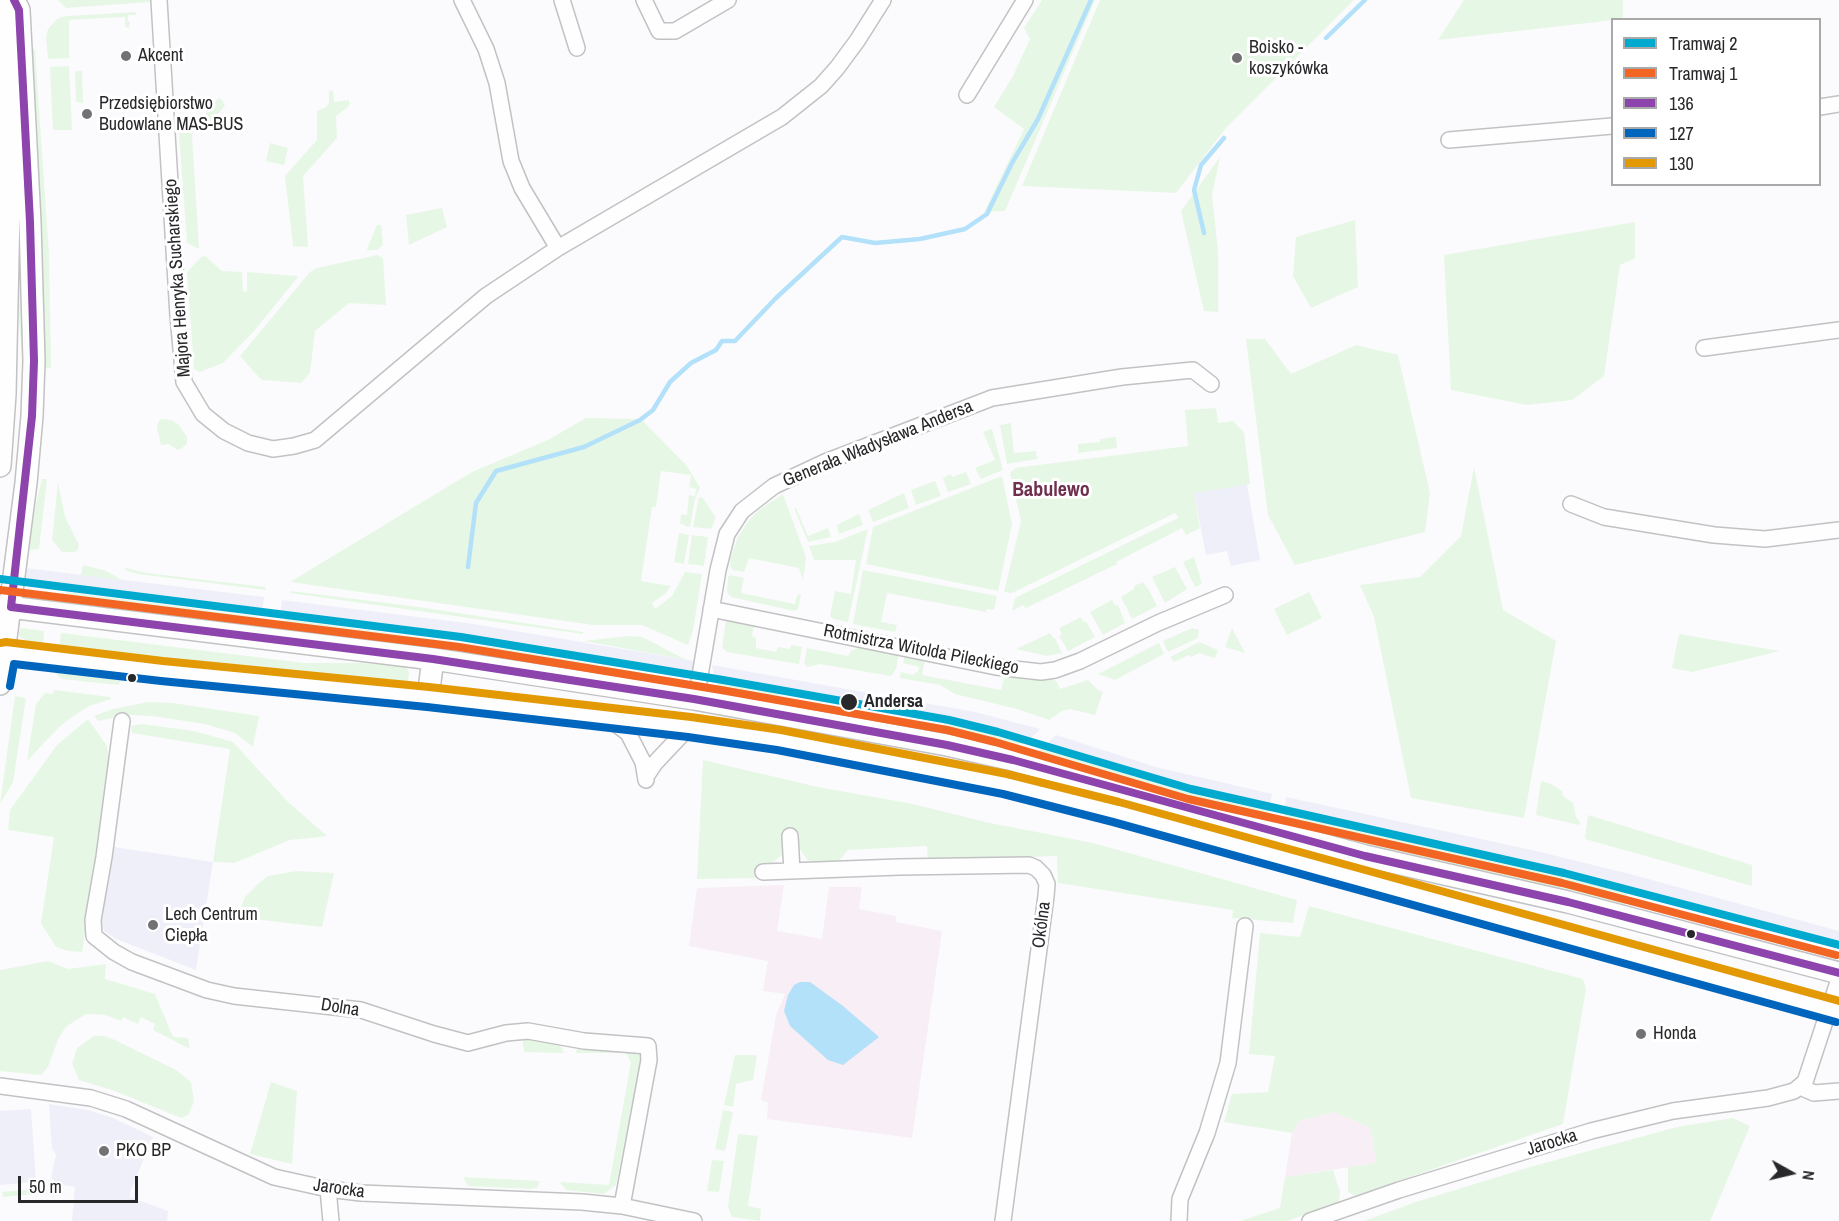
<!DOCTYPE html>
<html>
<head>
<meta charset="utf-8">
<style>
  body { margin:0 }
  #map { position:relative; width:1839px; height:1221px; overflow:hidden; background:#fbfbfd; font-family:"Archivo Narrow",sans-serif }
  canvas { display:block }
  .legend { position:absolute; left:1611px; top:18px; width:210px; height:168px; box-sizing:border-box; background:#fff; border:2px solid #a9a9aa; margin:0; padding:8px 10px; list-style:none; font-size:18px; color:#28282b }
  .legend li { display:flex; align-items:center; gap:12px; height:30px }
  .legend b { width:30px; border:2px solid #a9a9aa }
  .north { position:absolute; left:1761px; top:1143px; width:60px; height:60px; -webkit-text-stroke:4px #fff; paint-order:stroke; rotate:98deg; font-size:16px; font-weight:700; line-height:24px; text-align:center; color:#28282b }
  .north::after { content:''; display:block; margin:auto; width:21px; height:27px; background:#28282b; clip-path:polygon(50% 0,100% 100%,50% 72%,0 100%) }
  .scale { position:absolute; left:18px; top:1176px; width:120px; height:27px; box-sizing:border-box; border:3px solid #28282b; border-top:0; padding-left:8px; font-size:18px; line-height:21px; white-space:nowrap; color:#28282b; -webkit-text-stroke:4px #fff; paint-order:stroke }
</style>
</head>
<body>
<div id="map">
<canvas width="1839" height="1221"></canvas>
<ul class="legend">
<li><b style="height:8px;background:#00a9ce"></b>Tramwaj 2</li>
<li><b style="height:8px;background:#f26522"></b>Tramwaj 1</li>
<li><b style="height:8px;background:#8e44ad"></b>136</li>
<li><b style="height:8px;background:#0065bd"></b>127</li>
<li><b style="height:8px;background:#e29904"></b>130</li>
</ul>
<div class="north">N</div>
<div class="scale">50 m</div>
</div>
<script>
const context = document.querySelector('canvas').getContext('2d');
context.lineJoin = 'round';
function paint(path, color) {
  context.fillStyle = color;
  context.fill(path, 'evenodd');
}
function shape(rows) {
  const path = new Path2D();
  for (const r of rows) {
    path.moveTo(r[0], r[1]);
    for (let i = 2; i < r.length; i += 2) path.lineTo(r[i], r[i + 1]);
  }
  return path;
}
function strokePath(path, color, width, dash) {
  context.strokeStyle = color;
  context.lineWidth = width;
  context.lineCap = dash ? 'butt' : 'round';
  context.setLineDash(dash || []);
  context.stroke(path);
}
function drawText(font, color, halo, rows, align = 'center') {
  context.font = font + ' "Archivo Narrow",sans-serif';
  context.lineWidth = 6;
  context.setLineDash([]);
  context.textBaseline = 'middle';
  context.strokeStyle = halo;
  context.fillStyle = color;
  for (const [text, x, y, turn = 0] of rows) {
    context.save();
    context.translate(x, y);
    context.rotate((+turn || 0) * Math.PI / 180);
    context.textAlign = isNaN(turn) ? turn : align;
    if (halo) context.strokeText(text, 0, 0);
    context.fillText(text, 0, 0);
    context.restore();
  }
}
paint(shape([
  [1247,484,1260,560,1231,566,1227,551,1206,555,1194,493],
  [25,568,264,597,262,615,32,586,26,577],
  [282,600,474,624,694,661,692,671,686,678,427,636,280,617],
  [712,665,975,712,1040,729,1026,743,944,722,716,682],
  [1056,735,1156,767,1272,794,1269,810,1146,780,1042,748],
  [1286,797,1532,850,1626,873,1839,931,1839,939,1832,947,1571,879,1288,815,1284,813],
  [114,847,213,862,196,970,116,939,104,931,101,922],
  [49,1104,88,1110,111,1117,153,1137,130,1192,130,1197,168,1211,167,1221,72,1221,75,1187,58,1184,51,1178,56,1154,52,1149],
  [31,1109,36,1182,0,1185,0,1111]
]), '#efeff9');
paint(shape([
  [784,885,777,931,822,939,829,887,862,887,859,909,896,916,896,922,942,931,912,1138,767,1119,768,1103,761,1100,776,1015,785,994,763,991,768,961,689,946,697,888],
  [1334,1112,1371,1128,1376,1163,1285,1177,1292,1133,1299,1121]
]), '#f8eef5');
paint(shape([
  [58,0,150,0,151,2,66,8],
  [1042,0,1095,0,1005,211,984,212,1024,129,994,107,1013,76,1030,39,1024,28],
  [1100,0,1354,0,1226,128,1176,193,1022,186],
  [1464,0,1623,0,1623,19,1438,40],
  [135,12,136,15,128,15,128,21,130,22,129,28,125,27,125,17,69,20,69,58,48,59,46,37,48,29,58,18,67,16],
  [28,45,35,50,49,254,51,368,43,369,42,254],
  [69,66,72,130,53,130,50,67],
  [76,71,82,71,83,103,76,102,75,73],
  [333,90,334,102,349,100,349,106,336,116,337,138,303,176,308,247,293,246,285,176,317,140,317,111,326,107,329,103,329,91],
  [219,98,222,100,225,106,207,126,204,124,207,110],
  [180,116,187,116,191,119,199,249,187,243,178,120],
  [270,143,288,148,284,165,266,161],
  [1220,157,1212,195,1218,251,1218,312,1204,311,1181,211],
  [20,207,25,354,22,353,15,279],
  [442,208,447,227,409,245,406,215],
  [1355,220,1358,287,1311,308,1293,276,1296,237],
  [1635,222,1635,258,1620,265,1604,376,1572,400,1527,405,1451,390,1444,255],
  [377,225,381,225,383,245,377,250,368,250,367,249],
  [377,255,383,258,386,305,349,303,315,331,310,373,301,383,262,380,256,374,240,356,310,272,317,268],
  [205,256,222,271,242,272,243,292,247,291,247,272,297,276,298,277,254,331,223,363,200,372,194,369,187,272,201,257],
  [1246,339,1265,339,1291,374,1356,345,1398,355,1430,493,1425,532,1295,565,1268,515],
  [1216,408,1218,423,1233,421,1244,432,1250,484,1194,493,1200,528,1186,535,1182,528,1116,562,1117,564,1026,608,1023,605,1012,611,1015,598,1178,518,1175,513,1012,593,1004,592,1021,521,1010,473,1015,468,1188,446,1185,410],
  [586,418,641,419,687,466,700,488,695,499,690,527,684,526,684,524,680,524,681,514,687,515,689,495,695,496,696,489,689,487,691,475,661,471,656,507,652,507,641,581,671,586,666,593,652,603,655,609,672,596,685,572,702,574,693,631,688,645,642,625,593,625,290,582,472,472,548,440],
  [161,419,171,420,178,424,187,437,187,444,182,448,178,450,168,444,161,445,157,428,158,423],
  [1011,423,1014,453,1036,451,1037,459,1007,464,1000,425],
  [992,429,1003,470,981,479,975,468,995,460,983,432],
  [1116,437,1117,448,1078,453,1078,444,1100,442,1100,439],
  [1474,467,1503,610,1556,641,1524,818,1411,798,1374,617,1360,585,1420,577,1461,536],
  [966,472,971,484,948,492,943,478,951,474,952,477],
  [1002,476,1012,524,998,591,866,564,873,527],
  [42,479,47,479,39,549,28,550,30,528],
  [935,481,941,496,916,505,911,490],
  [58,482,65,517,79,545,78,550,75,552,62,552,52,540],
  [904,493,909,508,873,522,868,510],
  [783,494,806,557,803,581,799,568,749,558,744,572,733,570,730,566,731,556,738,537,749,520,759,510],
  [699,497,703,498,716,518,711,529,693,527],
  [794,508,796,508,808,536,828,528,831,537,808,542],
  [859,514,863,525,839,534,837,525],
  [868,529,848,622,833,619,830,616,835,591,851,594,856,560,814,560,809,546,835,542],
  [679,533,689,535,684,564,674,562],
  [692,535,708,537,704,566,688,564],
  [1194,557,1202,584,1195,587,1183,562],
  [83,565,106,571,122,580,81,575],
  [1175,567,1187,589,1165,603,1152,577],
  [126,568,147,573,265,587,266,590,138,574,125,570,124,569],
  [863,570,997,596,994,610,987,609,986,612,887,593,881,622,897,625,895,632,853,624],
  [731,575,744,578,741,593,795,604,797,596,801,594,798,609,794,611,731,597,727,592,728,577],
  [1143,582,1147,588,1148,588,1157,606,1132,619,1121,597,1134,589,1134,586],
  [291,591,419,607,583,632,583,634,290,593],
  [66,592,259,617,248,620,66,597],
  [1309,592,1322,618,1287,635,1274,609],
  [1112,600,1116,606,1118,605,1125,623,1103,635,1090,612],
  [1081,617,1083,622,1086,621,1095,637,1068,651,1059,636,1062,634,1059,628],
  [283,619,493,647,681,679,672,682,446,642,290,626],
  [726,619,754,625,752,636,756,638,756,648,776,652,778,647,790,649,791,645,802,647,799,664,727,652,722,647],
  [21,628,44,631,43,644,30,642,20,637,18,633],
  [1192,628,1199,630,1198,638,1168,652,1163,641],
  [1232,628,1245,653,1225,647],
  [61,633,304,663,359,663,406,666,409,673,408,681,402,685,156,659,59,647],
  [1050,633,1053,638,1055,638,1062,653,1047,656,1016,649],
  [1679,634,1780,651,1692,672,1672,668],
  [630,636,642,637,687,660,584,641],
  [1199,642,1218,650,1215,658,1199,653,1191,657,1189,655,1174,662,1170,657],
  [1159,643,1164,654,1115,680,1098,674],
  [861,647,899,654,896,669,891,676,820,664,807,667,804,663,807,648,848,656,851,651],
  [905,656,925,660,922,675,1001,690,1004,678,1008,677,1030,680,1052,678,1057,682,1060,689,1088,680,1098,690,1103,692,1095,715,1070,709,1062,711,1049,720,1017,709,955,694,940,685,900,678,901,672,914,675,915,672,918,673,919,667,903,663],
  [57,666,120,680,119,685,62,679,55,673],
  [716,682,780,693,779,700,728,691,720,688],
  [54,690,110,697,111,699,89,706,72,717,58,728,27,761,36,704,45,693,53,694],
  [15,696,26,698,13,782,0,804],
  [148,702,173,703,259,716,253,747,235,733,205,724,152,716,128,715,98,721,94,716,113,709],
  [88,719,107,746,110,768,82,952,68,951,56,947,41,923,54,837,8,830,10,810,57,745],
  [944,722,978,729,1026,743,1013,746,943,731],
  [141,724,194,731,233,742,287,801,327,836,290,840,234,863,213,862,230,749,132,733,131,726],
  [1042,748,1146,780,1269,810,1273,820,1033,755],
  [703,760,818,787,913,804,990,823,1093,843,1297,900,1293,923,1232,918,1233,910,1058,883,1057,856,928,861,927,846,848,850,838,862,817,864,807,860,798,846,784,853,772,863,759,865,758,878,697,879],
  [1541,781,1551,784,1562,791,1563,796,1573,803,1576,817,1580,822,1579,825,1536,815],
  [1284,813,1518,866,1628,893,1625,906,1544,885,1360,845,1294,827,1289,824],
  [1588,815,1752,865,1752,886,1585,839],
  [297,871,334,873,322,927,237,917,245,897,260,882,268,876],
  [1309,906,1583,979,1586,989,1563,1124,1355,1196,1348,1192,1348,1167,1376,1163,1371,1128,1334,1112,1299,1121,1292,1133,1224,1122,1232,1094,1268,1092,1275,1056,1249,1054,1260,933,1300,937],
  [48,961,68,969,106,964,105,979,155,994,173,1037,188,1038,190,1049,153,1030,155,1024,141,1017,138,1024,123,1017,121,1021,105,1015,86,1014,67,1026,59,1037,48,1067,41,1075,0,1071,0,970],
  [94,1036,104,1036,115,1040,176,1070,191,1082,194,1102,188,1115,181,1118,115,1091,79,1080,72,1064,77,1048],
  [522,1037,561,1046,564,1053,524,1052],
  [579,1047,637,1049,641,1057,616,1185,604,1194,566,1190,560,1182,609,1185,631,1062,626,1053,576,1053,577,1048],
  [735,1055,757,1055,753,1080,736,1084,733,1107,724,1105],
  [271,1082,297,1091,292,1164,250,1154],
  [723,1110,733,1112,725,1151,715,1149],
  [1733,1118,1750,1126,1710,1221,1364,1221,1416,1202,1530,1167,1677,1127],
  [738,1134,758,1136,748,1206,761,1209,760,1221,732,1217,728,1207],
  [712,1160,724,1161,719,1192,707,1191],
  [1333,1170,1340,1192,1339,1202,1288,1221,1240,1221,1280,1208,1285,1177],
  [463,1177,540,1181,537,1188,530,1189,468,1186],
  [46,1188,47,1193,3,1197,2,1192]
]), '#e7f7e5');
paint(shape([
  [800,982,810,982,843,1006,879,1037,843,1065,828,1060,790,1026,784,1011,788,995,794,985]
]), '#b3e1f9');
strokePath(shape([
  [1326,38,1365,0],
  [1204,233,1194,190,1201,165,1224,138],
  [468,567,476,503,496,471,584,447,640,420,653,410,670,382,691,363,716,350,722,341,735,341,776,298,842,237,875,243,920,239,965,229,987,214,1012,163,1038,119,1091,0]
]), '#b3e1f9', 4.5);
const street = shape([
  [159,0,178,316,184,382,203,414,224,431,248,443,273,449,294,446,315,440,486,296,558,248,782,117,821,86,837,68,857,41,883,0],
  [462,0,486,49,497,83,511,161,522,188,558,248],
  [562,0,577,48],
  [644,0,659,31,675,31,728,0],
  [967,95,1025,0],
  [1820,107,1839,104],
  [1449,140,1612,126],
  [1704,348,1839,330],
  [1571,504,1604,517,1714,535,1765,539,1839,530],
  [711,609,996,667,1041,672,1055,670,1080,661,1158,623,1225,595],
  [696,699,718,570,727,534,742,511,774,486,825,462,992,398,1122,377,1193,370,1211,384],
  [609,719,628,733,643,762,646,780],
  [122,721,104,857,93,920,94,936,114,952,132,962,207,990,234,996,361,1010,434,1034,468,1043,506,1033,528,1031,584,1041,648,1046,649,1060,622,1206],
  [647,775,655,763,689,727],
  [790,836,792,871],
  [763,872,899,867,1029,865,1036,868,1043,875,1047,884,1046,896,1003,1221],
  [0,1086,91,1098,126,1109,274,1177,328,1189,361,1193,582,1202,622,1206,694,1221],
  [1800,1087,1814,1093,1839,1091],
  [328,1189,331,1221],
  [1179,1221,1180,1199,1207,1133,1228,1063,1245,926],
  [1310,1221,1399,1190,1591,1131,1673,1111,1768,1098,1794,1091,1805,1082,1839,979]
]);
const secondary = shape([
  [0,466,5,394,10,163,2,37,2,13,6,0],
  [0,606,433,659,694,699,947,745,1013,760,1365,856,1568,902,1839,973],
  [0,651,162,671,428,697,689,727,765,738,937,770,1005,784,1116,812,1839,1012],
  [0,684,26,483,32,416,34,361,30,222,19,10,14,0],
  [428,697,433,659]
]);
strokePath(street, '#c2c2c4', 18);
strokePath(secondary, '#c2c2c4', 24);
strokePath(street, '#fefeff', 15);
strokePath(secondary, '#fefeff', 21);
strokePath(shape([
  [14,0,19,10,30,222,34,361,32,416,11,607,433,659,694,699,947,745,1013,760,1365,856,1568,902,1839,973]
]), '#8e44ad', 8);
strokePath(shape([
  [10,686,14,664,161,681,427,707,688,737,777,750,1003,794,1113,822,1836,1022]
]), '#0065bd', 8);
strokePath(shape([
  [0,643,6,642,163,661,429,687,691,717,781,730,1007,774,1119,802,1839,1001]
]), '#e29904', 8);
strokePath(shape([
  [0,579,461,637,723,680,949,720,998,732,1191,789,1564,873,1839,945]
]), '#00a9ce', 8);
strokePath(shape([
  [0,590,459,647,721,690,947,730,995,742,1188,799,1562,883,1836,955]
]), '#f26522', 8);
for (const [x, y, r, color] of [
  [126,56,6,"#727274"],
  [1237,58,6,"#727274"],
  [87,114,6,"#727274"],
  [132,678,5,"#28282b"],
  [849,702,9,"#28282b"],
  [153,925,6,"#727274"],
  [1691,934,5,"#28282b"],
  [1641,1034,6,"#727274"],
  [104,1151,6,"#727274"]
]) {
  const dot = new Path2D();
  dot.arc(x, y, r, 0, 2 * Math.PI);
  context.fillStyle = color;
  context.fill(dot);
  strokePath(dot, '#fff', 2);
}
drawText('18px', '#28282b', '#fff', [
  ["Boisko -",1249,48],
  ["koszykówka",1249,69],
  ["Akcent",138,56],
  ["Przedsiębiorstwo",99,104],
  ["Budowlane MAS-BUS",99,125],
  ["Lech Centrum",165,915],
  ["Ciepła",165,936],
  ["Honda",1653,1034],
  ["PKO BP",116,1151]
], 'left');
drawText('18px', '#28282b', '#fff', [
  ["Majora Henryka Sucharskiego",178,278,-94],
  ["Generała Władysława Andersa",878,444,-22],
  ["Rotmistrza Witolda Pileckiego",921,650,11],
  ["Okólna",1042,925,-83],
  ["Dolna",340,1008,9],
  ["Jarocka",1552,1143,-17],
  ["Jarocka",339,1189,8]
]);
drawText('bold 18px', '#28282b', '#fff', [
  ["Andersa",864,702]
], 'left');
drawText('bold 20px', '#6f2f4f', '#fff', [
  ["Babulewo",1051,491]
]);
</script>
</body>
</html>
